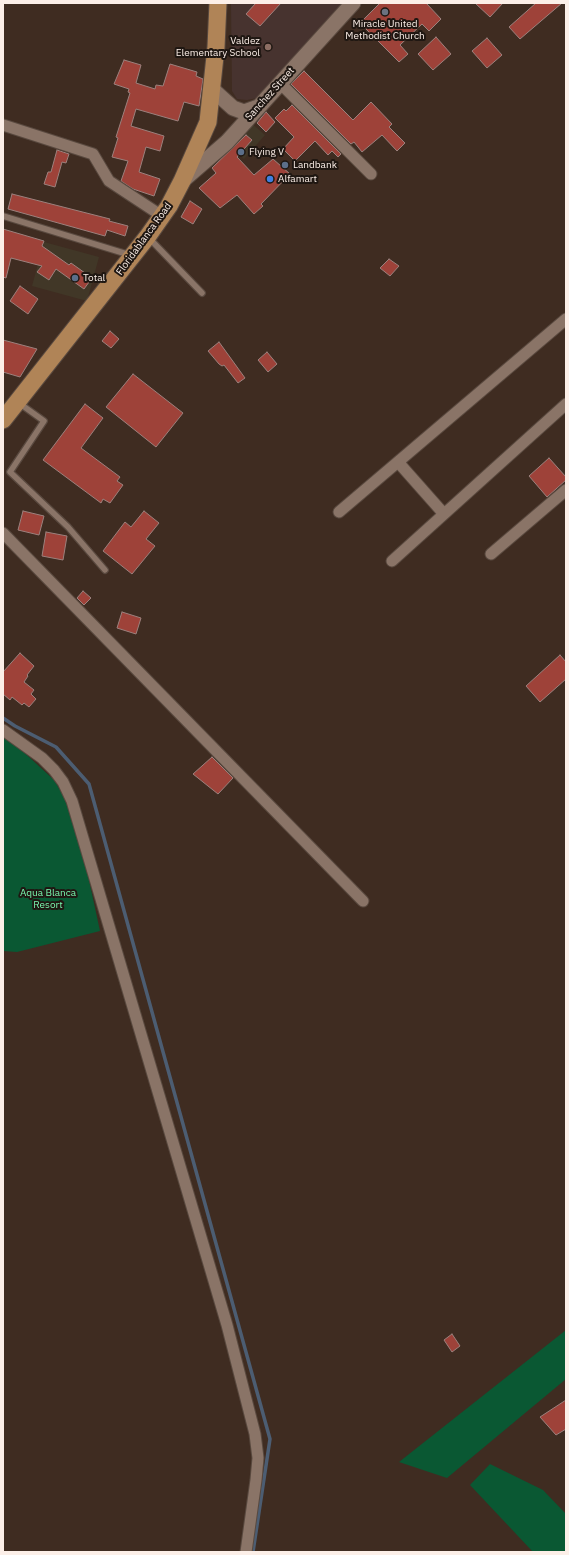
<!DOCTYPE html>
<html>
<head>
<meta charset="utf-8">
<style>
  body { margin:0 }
  #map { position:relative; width:569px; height:1555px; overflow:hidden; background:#3f2c21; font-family:"IBM Plex Sans",sans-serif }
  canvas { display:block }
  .frame { position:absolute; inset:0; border:4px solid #fcefe8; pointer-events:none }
</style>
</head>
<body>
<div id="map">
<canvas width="569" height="1555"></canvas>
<div class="frame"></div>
</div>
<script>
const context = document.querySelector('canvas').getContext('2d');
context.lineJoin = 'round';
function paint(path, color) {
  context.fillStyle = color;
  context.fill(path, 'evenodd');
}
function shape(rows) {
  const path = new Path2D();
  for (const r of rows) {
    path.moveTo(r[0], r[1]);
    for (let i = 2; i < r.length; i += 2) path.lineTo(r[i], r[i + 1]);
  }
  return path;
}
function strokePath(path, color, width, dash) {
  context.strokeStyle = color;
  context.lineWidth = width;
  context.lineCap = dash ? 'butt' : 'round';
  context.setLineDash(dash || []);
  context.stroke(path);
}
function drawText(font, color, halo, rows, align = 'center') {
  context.font = font + ' "IBM Plex Sans",sans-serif';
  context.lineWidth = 4;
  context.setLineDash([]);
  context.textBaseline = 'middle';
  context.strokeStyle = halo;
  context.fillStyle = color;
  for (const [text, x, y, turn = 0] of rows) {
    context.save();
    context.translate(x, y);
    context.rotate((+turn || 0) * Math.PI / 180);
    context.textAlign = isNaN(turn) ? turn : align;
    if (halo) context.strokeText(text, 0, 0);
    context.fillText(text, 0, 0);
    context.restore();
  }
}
paint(shape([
  [249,121,265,135,244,159,228,145],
  [44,242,99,257,87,301,32,286]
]), '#413727');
paint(shape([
  [231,3,346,3,257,98,247,100,237,99,232,91]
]), '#47332f');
paint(shape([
  [3,733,54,780,65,798,81,843,100,931,17,952,3,951],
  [566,1330,566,1379,447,1478,399,1462],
  [490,1464,543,1490,566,1514,566,1552,533,1552,470,1485]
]), '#0a5833');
strokePath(shape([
  [3,718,15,726,56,747,89,784,270,1439,253,1552]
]), '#4c5d72', 3.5);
const building = shape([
  [256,3,281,3,260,26,246,14,256,3],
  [380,3,426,3,441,19,429,31,422,24,400,45,408,54,399,62,360,23,380,3],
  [475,3,503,3,490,17,475,3],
  [536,3,562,3,520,39,509,27,536,3],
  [436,37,451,54,433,70,418,54,436,37],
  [487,38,502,55,487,68,472,51,487,38],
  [124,60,141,65,136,83,155,89,156,85,163,86,170,64,197,72,196,76,203,79,199,106,184,102,178,121,136,109,131,126,164,136,160,151,146,147,139,172,160,179,154,196,133,189,121,181,128,161,112,157,118,138,116,137,130,93,128,92,129,89,114,84,124,60],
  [304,71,353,120,371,102,392,124,389,127,405,143,397,151,382,135,362,152,354,142,351,144,291,84,304,71],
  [292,105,341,154,338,157,332,151,328,155,315,141,295,161,283,149,294,137,275,118,284,109,286,111,292,105],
  [266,112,275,122,266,132,257,123,266,112],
  [246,135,252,140,237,157,254,175,273,159,290,174,261,204,263,206,254,214,237,195,220,208,199,188,216,173,212,168,246,135],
  [57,150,69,154,66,163,62,162,55,187,44,184,48,172,51,172,57,150],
  [12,194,110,219,109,221,128,226,125,236,107,230,105,236,8,209,12,194],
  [190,201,202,209,193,224,181,217,190,201],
  [3,229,44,241,42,246,69,265,71,263,92,278,84,289,56,269,49,280,37,272,42,266,11,258,6,278,3,277,3,229],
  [389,259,399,266,390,276,380,268,389,259],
  [20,286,38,299,28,314,10,301,20,286],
  [110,331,119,339,111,348,102,341,110,331],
  [3,340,37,349,20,377,3,372,3,340],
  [219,342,245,378,238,383,224,365,222,366,219,364,208,351,219,342],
  [267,352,277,364,268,372,258,360,267,352],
  [133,374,183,413,156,447,106,407,133,374],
  [85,404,103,418,81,448,120,477,117,481,123,485,110,503,103,499,101,503,43,460,85,404],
  [549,458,566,477,566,480,547,497,529,476,549,458],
  [23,511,44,516,39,535,18,530,23,511],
  [144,511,159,523,146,539,155,546,132,574,103,551,125,522,131,527,144,511],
  [46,532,67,536,63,560,42,556,46,532],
  [83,591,91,598,84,605,77,598,83,591],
  [122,612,141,618,136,634,117,628,122,612],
  [20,653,34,666,27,675,28,676,24,682,34,690,31,694,36,699,29,707,24,703,22,705,12,697,10,700,3,694,3,672,20,653],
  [560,655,566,662,566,679,540,702,526,686,560,655],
  [212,757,233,778,218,794,193,774,212,757],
  [452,1334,460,1346,452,1352,444,1340,452,1334],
  [566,1400,566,1429,556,1435,540,1417,566,1400]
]);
paint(building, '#9e4239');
strokePath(building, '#9c817d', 1);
const lane = shape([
  [3,216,130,255],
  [149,238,202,293],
  [19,403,44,421,10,472,68,527,105,570]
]);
const street = shape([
  [280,83,371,174],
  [3,125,93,154,109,181,162,216],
  [398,462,444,514],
  [339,512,566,319],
  [3,533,363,901],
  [491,554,566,490],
  [392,561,566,404],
  [3,730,42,758,54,770,63,782,72,801,227,1325,255,1434,258,1458,256,1480,246,1552]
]);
const secondary = shape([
  [212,89,233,108,244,112,258,107],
  [182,181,227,142,353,3]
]);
const primary = shape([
  [3,420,148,236,169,206,182,181,208,122,216,47,218,3]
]);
strokePath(lane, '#59493f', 8);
strokePath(street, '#59493f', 13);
strokePath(secondary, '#59493f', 17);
strokePath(primary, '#59493f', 19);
strokePath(lane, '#8a7467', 5.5);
strokePath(street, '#8a7467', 11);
strokePath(secondary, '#8a7467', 15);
strokePath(primary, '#b08457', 17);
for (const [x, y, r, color] of [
  [385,12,4,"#6b7280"],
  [268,47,4,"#8d6e63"],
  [241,152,4,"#5c6f8a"],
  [285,165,4,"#5c6f8a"],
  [270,179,4,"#3f7fe0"],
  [75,278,4,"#5c6f8a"]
]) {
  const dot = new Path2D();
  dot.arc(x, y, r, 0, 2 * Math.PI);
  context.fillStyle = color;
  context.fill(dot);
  strokePath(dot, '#1f1712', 1.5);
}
drawText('10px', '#fcefe8', '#1f1712', [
  ["Miracle United",385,24,"center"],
  ["Methodist Church",385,36,"center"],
  ["Valdez",260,41,"right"],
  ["Elementary School",260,53,"right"],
  ["Flying V",249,152],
  ["Landbank",293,165],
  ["Alfamart",278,179],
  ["Total",83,278]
], 'left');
drawText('10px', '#fcefe8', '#1f1712', [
  ["Sanchez Street",270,94,-48],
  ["Floridablanca Road",144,239,-54]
]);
drawText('10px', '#7afab1', '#1f1712', [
  ["Aqua Blanca",48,893],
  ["Resort",48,905]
]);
</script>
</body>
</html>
